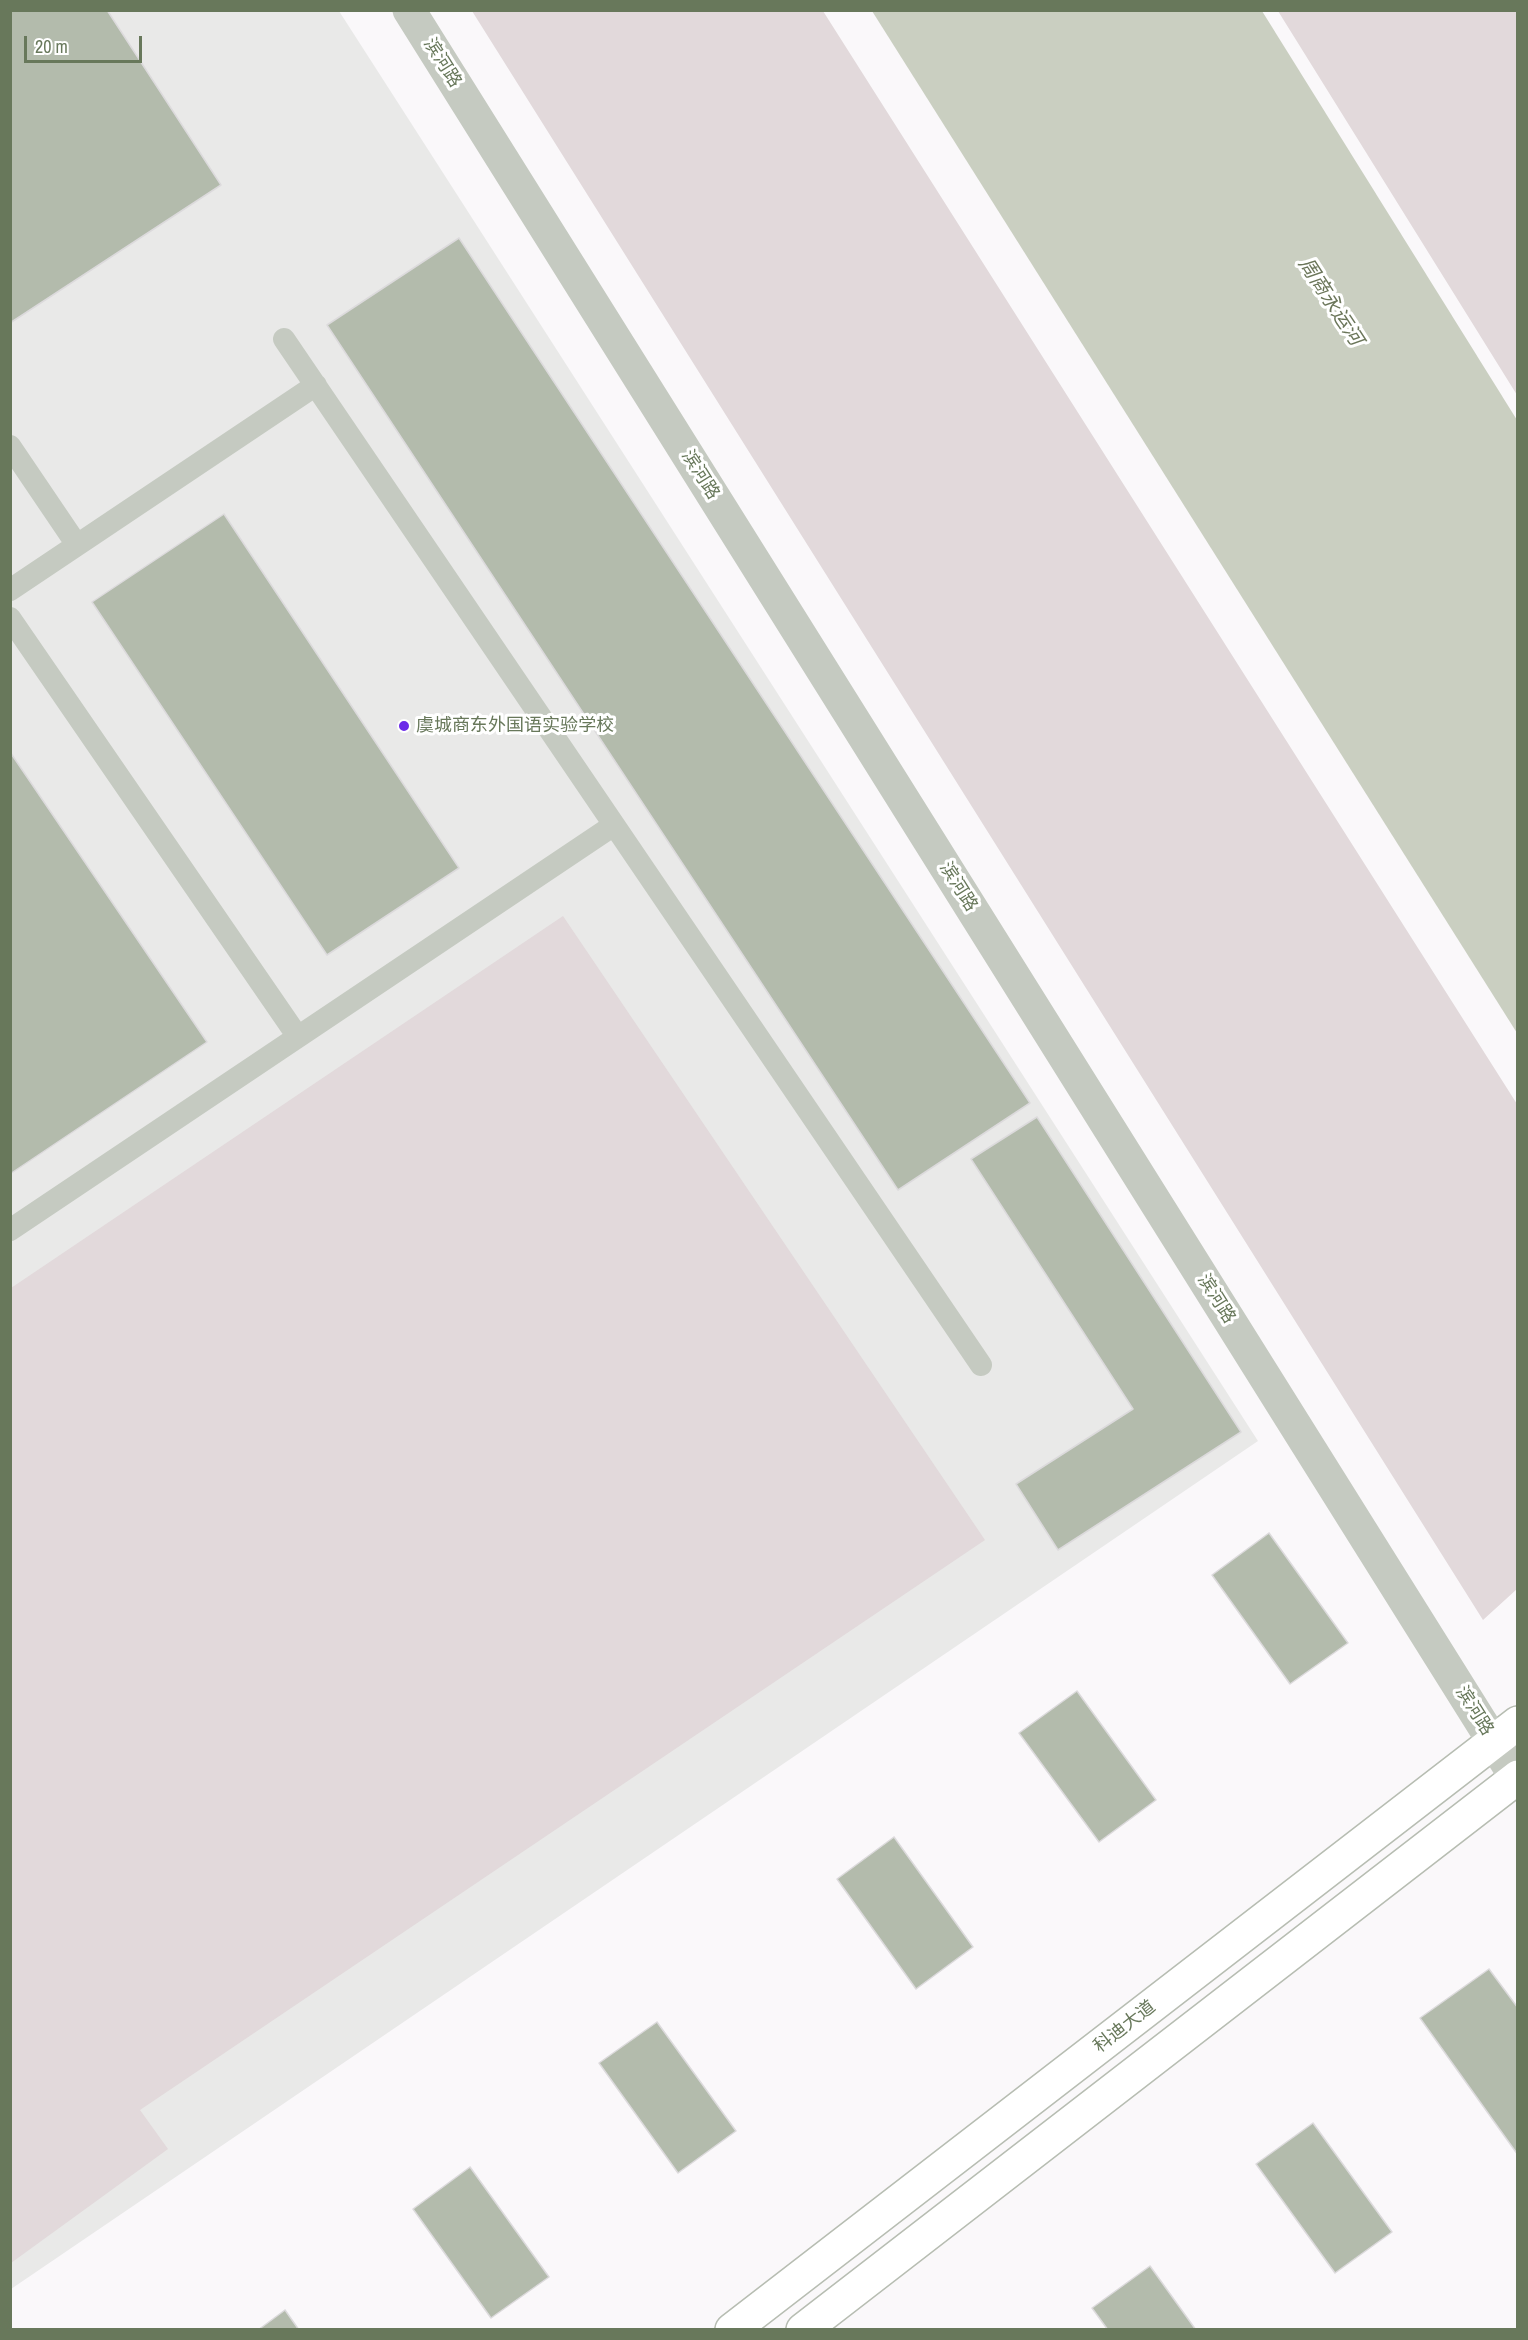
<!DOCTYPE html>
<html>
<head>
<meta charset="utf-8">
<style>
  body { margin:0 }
  #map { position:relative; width:1528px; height:2340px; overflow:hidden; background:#faf8fa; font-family:"Archivo Narrow",sans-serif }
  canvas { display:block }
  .frame { position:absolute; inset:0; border:12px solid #68785b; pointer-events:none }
  .scale { position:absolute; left:24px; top:36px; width:118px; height:27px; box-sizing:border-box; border:3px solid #68785b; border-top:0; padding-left:8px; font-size:18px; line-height:21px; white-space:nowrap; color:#68785b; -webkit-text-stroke:4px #fff; paint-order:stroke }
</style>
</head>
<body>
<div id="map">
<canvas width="1528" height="2340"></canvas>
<div class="frame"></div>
<div class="scale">20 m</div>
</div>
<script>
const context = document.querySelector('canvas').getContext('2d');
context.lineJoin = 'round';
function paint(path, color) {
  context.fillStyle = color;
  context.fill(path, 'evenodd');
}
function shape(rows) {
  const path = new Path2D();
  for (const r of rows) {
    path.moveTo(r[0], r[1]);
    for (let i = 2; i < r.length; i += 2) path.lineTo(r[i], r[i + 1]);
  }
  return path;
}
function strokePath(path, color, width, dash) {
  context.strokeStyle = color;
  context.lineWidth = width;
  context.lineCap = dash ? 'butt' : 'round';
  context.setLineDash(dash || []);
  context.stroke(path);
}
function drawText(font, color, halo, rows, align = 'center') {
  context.font = font + ' "Archivo Narrow","Noto Sans SC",sans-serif';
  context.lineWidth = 6;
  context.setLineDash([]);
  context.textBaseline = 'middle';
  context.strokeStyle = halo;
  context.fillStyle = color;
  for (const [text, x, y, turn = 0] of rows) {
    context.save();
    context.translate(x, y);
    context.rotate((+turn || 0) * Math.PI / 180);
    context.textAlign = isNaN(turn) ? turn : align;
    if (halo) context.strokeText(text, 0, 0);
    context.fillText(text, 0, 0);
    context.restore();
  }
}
paint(shape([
  [11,11,339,11,1258,1441,11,2289]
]), '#e9e9e8');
paint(shape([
  [472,11,823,11,1517,1104,1517,1589,1483,1620],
  [1278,11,1517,11,1517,395],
  [563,916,985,1540,140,2110,168,2149,11,2263,11,1288]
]), '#e2d9db');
paint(shape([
  [872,11,1262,11,1517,420,1517,1033]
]), '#cacfc1');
const building = shape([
  [10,10,107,10,221,185,10,323,10,10],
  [459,238,1030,1103,898,1190,327,325,459,238],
  [224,514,459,868,327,955,92,602,224,514],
  [10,752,207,1042,10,1174,10,752],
  [1037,1117,1241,1432,1058,1550,1016,1484,1133,1409,971,1159,1037,1117],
  [1269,1533,1348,1643,1290,1684,1212,1575,1269,1533],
  [1077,1691,1156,1800,1099,1842,1019,1733,1077,1691],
  [894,1837,973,1947,916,1989,837,1879,894,1837],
  [1489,1969,1518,2008,1518,2155,1420,2018,1489,1969],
  [657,2022,736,2131,678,2173,599,2063,657,2022],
  [1313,2123,1392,2232,1335,2273,1256,2164,1313,2123],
  [470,2167,549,2277,491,2318,413,2209,470,2167],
  [1150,2266,1196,2330,1108,2330,1092,2308,1150,2266],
  [285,2310,299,2330,258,2330,285,2310]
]);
paint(building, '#b3bbac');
strokePath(building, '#dcdadc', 1.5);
const primary = shape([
  [732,2330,1518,1723],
  [803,2330,1518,1777]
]);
strokePath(primary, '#b7bdb2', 36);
strokePath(shape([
  [284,339,981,1365],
  [10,446,77,545],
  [10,590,316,385],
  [10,618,298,1037],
  [10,1230,614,825]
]), '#c5cac1', 22);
strokePath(shape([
  [409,10,1518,1781]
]), '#c5cac1', 33);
strokePath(primary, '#fff', 33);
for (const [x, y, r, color] of [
  [404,726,6,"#6b29e8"]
]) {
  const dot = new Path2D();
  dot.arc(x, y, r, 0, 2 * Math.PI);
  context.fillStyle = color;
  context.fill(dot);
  strokePath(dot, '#fff', 2);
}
drawText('18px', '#68785b', '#fff', [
  ["滨河路",442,63,58],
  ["滨河路",700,475,58],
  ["滨河路",958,887,58],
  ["滨河路",1216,1299,58],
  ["滨河路",1474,1711,58],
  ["科迪大道",1125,2027,-38]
]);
drawText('18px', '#68785b', '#fff', [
  ["虞城商东外国语实验学校",416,726]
], 'left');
drawText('italic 20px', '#6b765a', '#fff', [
  ["周商永运河",1330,302,57]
]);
</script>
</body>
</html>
